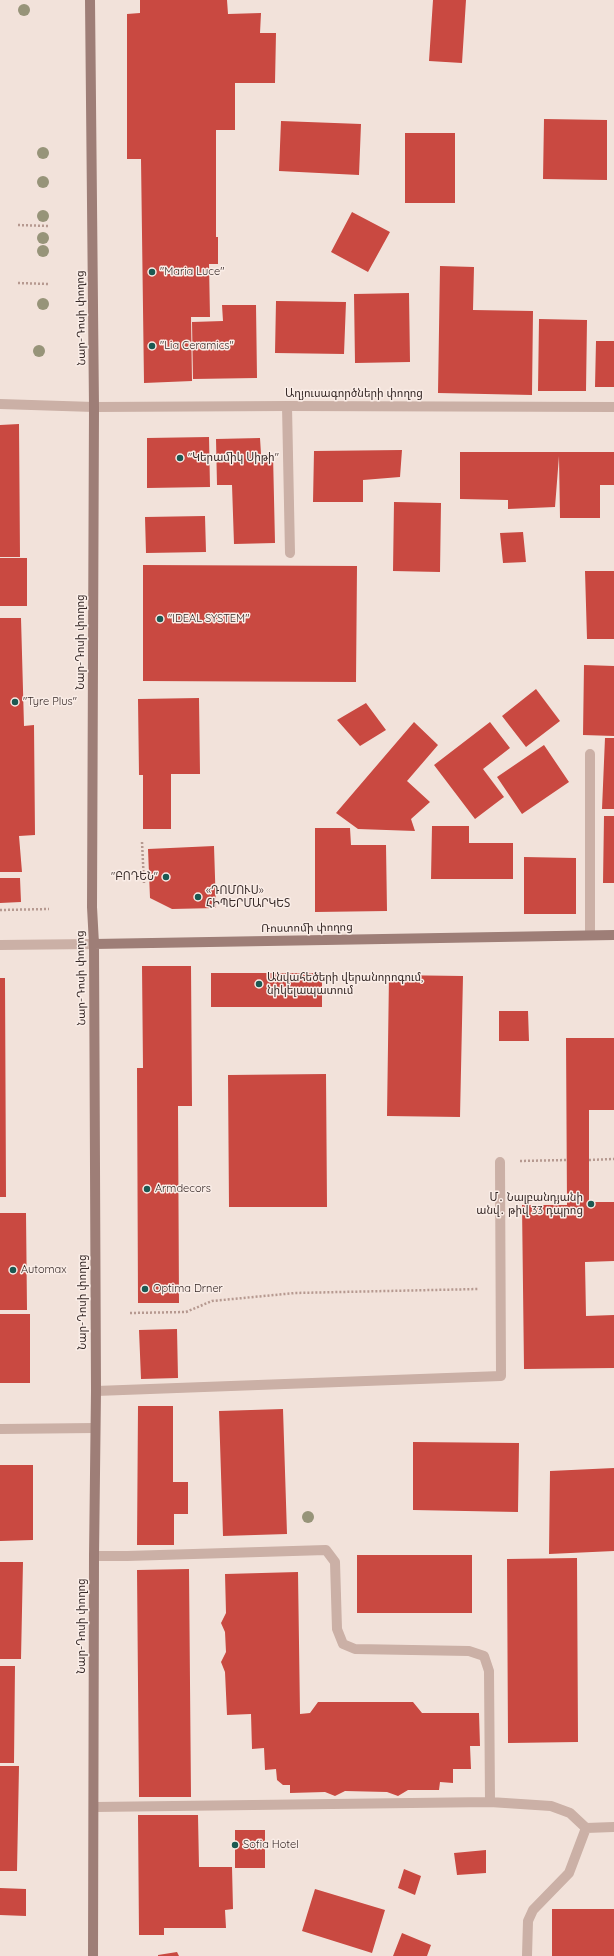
<!DOCTYPE html>
<html>
<head>
<meta charset="utf-8">
<style>
  body { margin:0 }
  canvas { display:block; background:#f2e2da }
</style>
</head>
<body>
<canvas width="614" height="1956"></canvas>
<script>
const context = document.querySelector('canvas').getContext('2d');
context.lineJoin = 'round';
function paint(path, color) {
  context.fillStyle = color;
  context.fill(path, 'evenodd');
}
function shape(rows) {
  const path = new Path2D();
  for (const r of rows) {
    path.moveTo(r[0], r[1]);
    for (let i = 2; i < r.length; i += 2) path.lineTo(r[i], r[i + 1]);
  }
  return path;
}
function strokePath(path, color, width, dash) {
  context.strokeStyle = color;
  context.lineWidth = width;
  context.lineCap = dash ? 'butt' : 'round';
  context.setLineDash(dash || []);
  context.stroke(path);
}
function drawText(font, color, halo, rows, align = 'center') {
  context.font = font + ' Quicksand,"Noto Sans Armenian",sans-serif';
  context.lineWidth = 3;
  context.setLineDash([]);
  context.textBaseline = 'middle';
  context.strokeStyle = halo;
  context.fillStyle = color;
  for (const [text, x, y, turn = 0] of rows) {
    context.save();
    context.translate(x, y);
    context.rotate((+turn || 0) * Math.PI / 180);
    context.textAlign = isNaN(turn) ? turn : align;
    if (halo) context.strokeText(text, 0, 0);
    context.fillText(text, 0, 0);
    context.restore();
  }
}
paint(shape([
  [140,0,227,0,228,14,261,13,260,33,276,33,275,83,235,83,235,130,216,130,216,237,218,237,218,264,209,264,210,317,191,317,192,381,144,383,141,159,127,159,127,14,140,13],
  [433,0,466,0,462,63,429,61],
  [544,119,607,120,607,180,543,179],
  [281,121,361,124,359,175,279,171],
  [405,133,455,133,455,203,405,203],
  [352,212,390,232,368,272,331,252],
  [440,266,474,267,473,310,533,311,532,395,438,393],
  [409,293,410,362,355,363,354,294],
  [276,301,346,302,344,354,275,353],
  [222,305,256,305,257,378,193,379,192,322,223,321],
  [539,319,587,320,586,391,538,391],
  [596,341,614,341,614,387,595,387],
  [19,424,20,557,0,557,0,425],
  [209,437,210,487,147,488,147,438],
  [260,438,261,454,273,454,275,543,234,544,232,485,217,485,216,439],
  [402,450,400,477,363,480,363,502,313,502,314,451],
  [460,452,614,452,614,485,600,485,600,518,560,518,559,456,555,507,508,509,508,500,460,499],
  [394,502,441,503,440,572,393,571],
  [205,516,206,552,146,553,145,517],
  [523,532,526,562,503,563,500,533],
  [0,558,27,558,27,606,0,606],
  [143,565,357,566,356,682,143,681],
  [585,571,614,571,614,639,587,639],
  [0,618,21,618,24,726,34,725,35,835,19,836,22,872,0,872],
  [584,665,614,666,614,736,583,735],
  [536,689,560,721,526,747,502,716],
  [199,698,200,774,171,774,171,829,143,829,143,775,139,775,138,699],
  [366,703,386,730,360,746,337,720],
  [414,722,438,745,407,781,430,802,411,819,415,831,358,829,336,813],
  [490,722,510,748,483,769,504,797,475,819,434,765],
  [605,738,614,738,614,809,602,809],
  [544,745,569,782,522,814,497,777],
  [604,816,614,816,614,883,603,883],
  [432,826,469,826,469,843,513,843,513,879,431,879],
  [315,828,350,828,351,845,386,845,387,911,315,912],
  [214,846,216,908,172,909,150,898,148,849],
  [524,857,576,858,576,914,524,914],
  [0,878,20,878,21,902,0,903],
  [142,966,191,966,192,1106,178,1106,179,1303,138,1303,137,1068,143,1068],
  [211,973,322,973,322,1007,211,1007],
  [389,975,463,976,460,1117,387,1116],
  [0,978,5,978,6,1197,0,1197],
  [499,1011,528,1011,529,1041,499,1041],
  [566,1038,614,1038,614,1110,589,1110,589,1202,614,1202,614,1261,585,1262,586,1316,614,1315,614,1368,524,1369,522,1205,567,1205],
  [326,1074,327,1207,229,1207,228,1075],
  [0,1213,26,1213,27,1310,0,1310],
  [0,1314,30,1314,30,1383,0,1383],
  [177,1329,178,1378,141,1379,139,1330],
  [138,1406,173,1406,173,1482,188,1482,188,1514,174,1514,174,1545,137,1545],
  [283,1409,287,1534,223,1536,219,1411],
  [413,1442,519,1443,518,1512,413,1510],
  [0,1465,33,1465,33,1540,0,1541],
  [614,1468,614,1551,549,1554,550,1471],
  [357,1555,472,1555,472,1613,357,1613],
  [577,1558,578,1742,508,1743,507,1559],
  [0,1562,23,1562,21,1659,0,1659],
  [189,1569,191,1797,139,1797,137,1570],
  [298,1572,300,1714,310,1713,318,1702,413,1702,422,1713,479,1713,480,1746,470,1746,471,1769,453,1769,453,1783,440,1782,439,1790,408,1790,398,1796,387,1792,345,1791,335,1796,325,1792,290,1793,290,1785,283,1785,277,1780,276,1769,265,1770,264,1748,252,1749,251,1714,227,1715,225,1672,221,1662,226,1652,225,1632,221,1623,226,1613,225,1574],
  [0,1666,15,1666,14,1763,0,1763],
  [0,1766,19,1766,17,1871,0,1871],
  [138,1815,198,1815,199,1867,191,1867,232,1867,233,1909,225,1910,226,1928,164,1928,164,1935,139,1935],
  [235,1830,265,1830,265,1868,235,1868],
  [486,1850,486,1873,457,1875,454,1853],
  [404,1869,421,1876,415,1895,398,1888],
  [0,1888,26,1889,26,1916,0,1915],
  [315,1889,385,1910,372,1953,302,1931],
  [552,1909,614,1909,614,1956,552,1956],
  [402,1933,431,1945,427,1956,393,1956],
  [177,1952,179,1956,158,1956,158,1955]
]), '#c94941');
strokePath(shape([
  [18,225,49,226],
  [18,283,49,284],
  [142,842,144,883],
  [0,910,49,909],
  [589,1160,614,1159],
  [520,1161,567,1160],
  [130,1313,186,1312,212,1301,295,1293,479,1289]
]), '#b69990', 2.5, [2, 2]);
strokePath(shape([
  [0,404,94,407],
  [287,406,290,553],
  [590,754,590,935],
  [96,1391,501,1376,500,1162],
  [94,1556,127,1556,326,1550,335,1562,337,1629,343,1644,355,1649,469,1651,484,1656,489,1671,490,1802,551,1806,570,1813,586,1828,614,1827],
  [95,1807,490,1802],
  [527,1956,528,1921,533,1910,569,1873,586,1828]
]), '#cbb0a6', 10);
strokePath(shape([
  [94,407,287,406,614,407],
  [0,945,94,944],
  [0,1429,95,1428]
]), '#cbb0a6', 10);
strokePath(shape([
  [90,0,94,407,92,907,94,944,96,1391,94,1556,93,1956],
  [94,944,614,935]
]), '#9e7e77', 10);
context.fillStyle = '#979479';
for (const [x, y] of [
  [24,10],
  [43,153],
  [43,182],
  [43,216],
  [43,238],
  [43,251],
  [43,304],
  [39,351],
  [308,1517]
]) {
  context.beginPath();
  context.arc(x, y, 6, 0, 2 * Math.PI);
  context.fill();
}
for (const [x, y, r, color] of [
  [152,272,4,"#1b5952"],
  [152,346,4,"#1b5952"],
  [180,458,4,"#1b5952"],
  [160,619,4,"#1b5952"],
  [15,702,4,"#1b5952"],
  [166,877,4,"#1b5952"],
  [198,897,4,"#1b5952"],
  [259,984,4,"#1b5952"],
  [147,1189,4,"#1b5952"],
  [591,1204,4,"#1b5952"],
  [13,1270,4,"#1b5952"],
  [145,1289,4,"#1b5952"],
  [235,1845,4,"#1b5952"]
]) {
  const dot = new Path2D();
  dot.arc(x, y, r, 0, 2 * Math.PI);
  context.fillStyle = color;
  context.fill(dot);
  strokePath(dot, '#faede7', 1.5);
}
drawText('11px', '#362927', '#faede7', [
  ["\"Maria Luce\"",160,272],
  ["\"Lia Ceramics\"",160,346],
  ["\"Կերամիկ Սիթի\"",188,458],
  ["\"IDEAL SYSTEM\"",168,619],
  ["\"Tyre Plus\"",23,702],
  ["\"ԲՈԴԵՆ\"",158,877,"right"],
  ["«ԴՈՄՈՒՍ»",206,891],
  ["ՀԻՊԵՐՄԱՐԿԵՏ",206,904],
  ["Անվահեծերի վերանորոգում,",267,978],
  ["նիկելապատում",267,991],
  ["Armdecors",155,1189],
  ["Մ․ Նալբանդյանի",583,1198,"right"],
  ["անվ․ թիվ 33 դպրոց",583,1211,"right"],
  ["Automax",21,1270],
  ["Optima Drner",153,1289],
  ["Sofia Hotel",243,1845]
], 'left');
drawText('11px', '#362927', '#faede7', [
  ["Նար-Դոսի փողոց",81,318,-91],
  ["Աղյուսագործների փողոց",354,394],
  ["Նար-Դոսի փողոց",81,642,-90],
  ["Ռոստոմի փողոց",307,928,-1],
  ["Նար-Դոսի փողոց",81,978,-91],
  ["Նար-Դոսի փողոց",83,1302,-90],
  ["Նար-Դոսի փողոց",82,1626,-90]
]);
</script>
</body>
</html>
